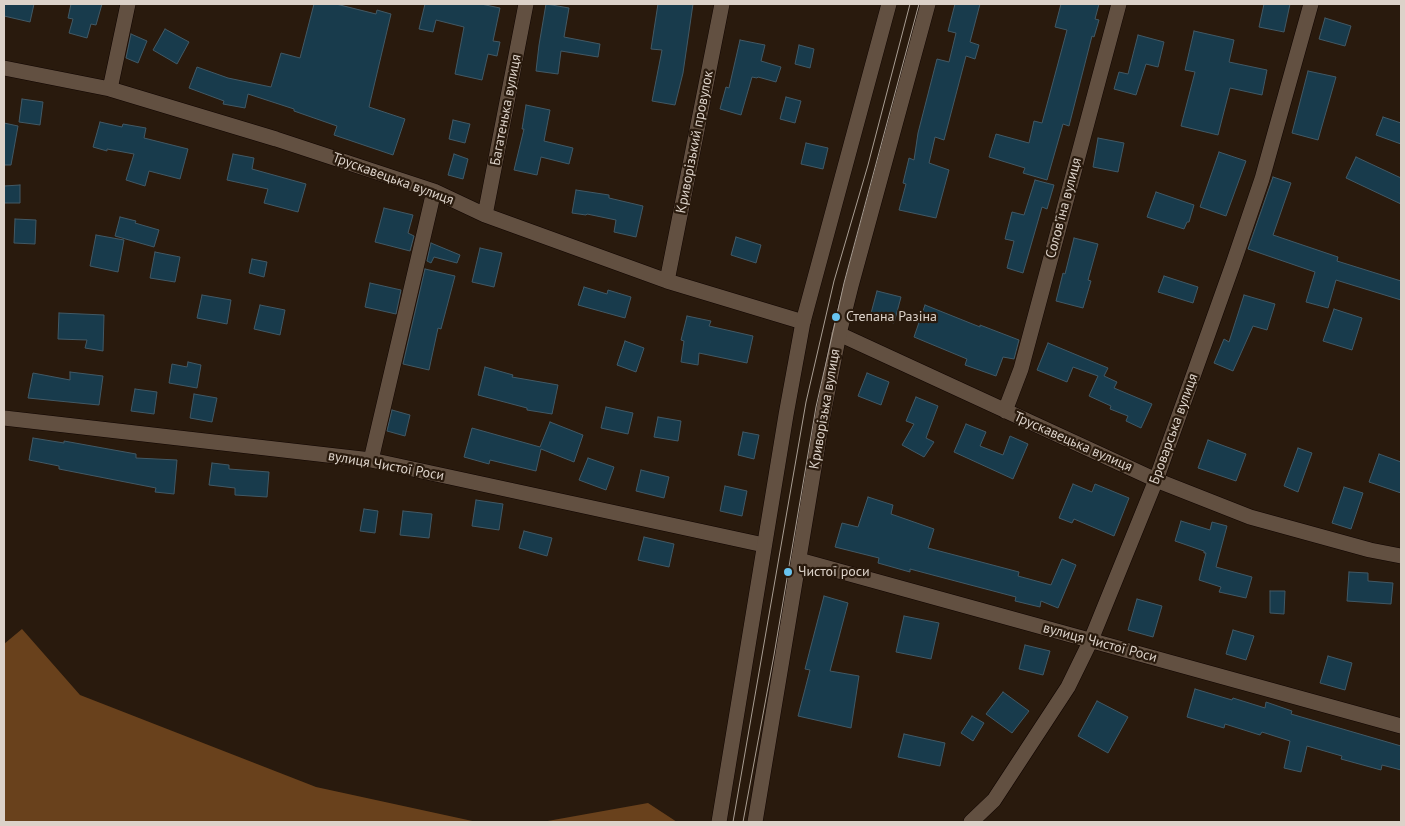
<!DOCTYPE html>
<html>
<head>
<meta charset="utf-8">
<style>
  body { margin:0 }
  #map { position:relative; width:1405px; height:826px; overflow:hidden; background:#291a0d; font-family:"PT Sans",sans-serif }
  canvas { display:block }
  .frame { position:absolute; inset:0; border:5px solid #dcd2c9; pointer-events:none }
</style>
</head>
<body>
<div id="map">
<canvas width="1405" height="826"></canvas>
<div class="frame"></div>
</div>
<script>
const context = document.querySelector('canvas').getContext('2d');
context.lineJoin = 'round';
function paint(path, color) {
  context.fillStyle = color;
  context.fill(path, 'evenodd');
}
function shape(rows) {
  const path = new Path2D();
  for (const r of rows) {
    path.moveTo(r[0], r[1]);
    for (let i = 2; i < r.length; i += 2) path.lineTo(r[i], r[i + 1]);
  }
  return path;
}
function strokePath(path, color, width, dash) {
  context.strokeStyle = color;
  context.lineWidth = width;
  context.lineCap = dash ? 'butt' : 'round';
  context.setLineDash(dash || []);
  context.stroke(path);
}
function drawText(font, color, halo, rows, align = 'center') {
  context.font = font + ' "PT Sans",sans-serif';
  context.lineWidth = 4.5;
  context.setLineDash([]);
  context.textBaseline = 'middle';
  context.strokeStyle = halo;
  context.fillStyle = color;
  for (const [text, x, y, turn = 0] of rows) {
    context.save();
    context.translate(x, y);
    context.rotate((+turn || 0) * Math.PI / 180);
    context.textAlign = isNaN(turn) ? turn : align;
    if (halo) context.strokeText(text, 0, 0);
    context.fillText(text, 0, 0);
    context.restore();
  }
}
paint(shape([
  [22,629,80,695,316,787,477,822,4,822,4,644],
  [648,803,677,822,542,822]
]), '#69411c');
const building = shape([
  [4,4,34,4,30,22,4,16,4,4],
  [71,4,102,4,96,25,91,24,87,38,69,33,73,19,68,18,71,4],
  [314,4,336,4,376,14,377,10,391,14,369,107,405,119,393,155,334,135,337,126,294,111,294,109,248,94,245,108,223,104,224,101,189,88,197,67,228,78,271,87,281,53,300,58,314,4],
  [425,4,481,4,500,8,493,41,500,42,497,56,488,54,482,80,455,74,464,27,436,20,433,32,419,29,425,4],
  [546,4,569,8,564,37,600,44,598,57,561,51,558,74,536,71,539,45,546,4],
  [658,4,693,4,683,73,675,105,652,101,662,50,651,49,658,4],
  [955,4,980,4,970,42,979,45,975,59,966,56,944,140,935,137,929,163,949,170,936,218,899,210,906,184,903,183,909,158,914,160,918,133,937,59,949,62,956,33,948,31,955,4],
  [1061,4,1099,4,1095,19,1099,20,1094,37,1092,36,1069,126,1063,124,1047,180,1023,173,1025,168,989,157,996,134,1029,143,1034,121,1042,123,1067,30,1055,27,1061,4],
  [1264,4,1290,4,1284,32,1259,27,1264,4],
  [1325,18,1351,26,1345,46,1319,39,1325,18],
  [165,29,189,42,177,64,153,50,165,29],
  [1194,31,1234,40,1229,62,1267,70,1262,95,1230,88,1218,135,1181,126,1195,72,1185,70,1194,31],
  [131,34,147,41,138,63,126,58,131,34],
  [1138,35,1164,42,1158,67,1146,64,1136,95,1114,89,1119,72,1128,74,1138,35],
  [740,40,765,45,761,61,781,67,776,82,758,77,757,78,752,77,741,115,720,109,726,87,729,88,740,40],
  [799,45,814,49,810,68,795,64,799,45],
  [1308,71,1336,77,1318,140,1292,133,1308,71],
  [786,97,801,101,795,123,780,119,786,97],
  [22,99,43,102,40,125,19,122,22,99],
  [526,105,550,110,544,141,573,148,569,164,541,157,537,175,514,170,524,129,522,129,526,105],
  [1383,117,1401,123,1401,144,1376,135,1383,117],
  [453,120,470,124,465,143,449,139,453,120],
  [100,122,122,127,123,124,146,128,144,138,188,149,180,179,149,171,145,186,126,180,134,154,107,149,107,151,93,147,100,122],
  [4,123,18,126,11,165,4,165,4,123],
  [1098,138,1124,143,1118,172,1093,167,1098,138],
  [806,143,828,148,823,169,801,164,806,143],
  [1219,152,1246,161,1226,216,1200,207,1219,152],
  [233,154,254,158,252,169,306,184,298,212,264,203,268,189,227,180,233,154],
  [454,154,468,159,463,179,448,175,454,154],
  [1356,157,1401,178,1401,204,1346,178,1356,157],
  [1273,177,1291,183,1273,235,1338,257,1337,261,1401,281,1401,300,1336,280,1328,308,1306,302,1315,272,1248,249,1273,177],
  [1035,180,1054,185,1047,209,1042,207,1023,273,1007,268,1014,241,1005,239,1012,212,1024,215,1035,180],
  [20,185,20,203,4,203,4,186,20,185],
  [576,190,609,195,609,198,643,206,636,237,614,232,616,220,587,214,586,215,572,213,576,190],
  [1156,192,1194,205,1189,222,1187,222,1184,229,1147,217,1156,192],
  [384,208,413,215,408,233,414,236,410,251,375,242,384,208],
  [120,217,136,221,135,223,159,230,154,247,115,236,120,217],
  [15,219,36,220,35,244,14,243,15,219],
  [96,235,124,240,118,272,90,266,96,235],
  [736,237,761,245,756,263,731,255,736,237],
  [1074,238,1098,244,1088,280,1091,281,1083,308,1056,301,1063,273,1065,274,1074,238],
  [431,243,460,255,457,263,434,257,431,263,427,261,431,243],
  [480,248,502,253,494,287,472,282,480,248],
  [155,252,180,257,175,282,150,278,155,252],
  [252,259,267,262,264,277,249,273,252,259],
  [425,269,455,276,441,329,438,328,429,370,403,364,425,269],
  [1164,276,1198,287,1193,303,1158,292,1164,276],
  [370,283,401,290,396,314,365,307,370,283],
  [584,287,607,294,608,290,631,297,625,318,578,305,584,287],
  [877,291,901,297,894,323,870,317,877,291],
  [202,295,231,300,227,324,197,318,202,295],
  [1244,295,1275,304,1267,330,1253,326,1233,371,1214,363,1224,339,1229,342,1244,295],
  [260,305,285,310,280,335,254,329,260,305],
  [925,305,980,327,980,325,1019,340,1014,359,1003,357,996,376,965,365,967,359,914,337,925,305],
  [1334,309,1362,318,1352,350,1323,341,1334,309],
  [59,313,104,315,103,351,85,348,87,340,58,339,59,313],
  [687,316,711,321,709,326,753,336,747,363,699,353,698,365,681,362,684,341,681,340,687,316],
  [625,341,644,348,636,372,617,365,625,341],
  [1048,343,1108,368,1104,376,1117,382,1114,388,1152,404,1141,428,1126,421,1128,416,1110,409,1111,406,1089,396,1098,376,1073,367,1067,382,1037,370,1048,343],
  [188,362,201,365,197,388,169,383,172,364,187,367,188,362],
  [485,367,513,375,512,377,558,385,552,414,527,410,527,408,478,395,485,367],
  [70,372,103,376,99,405,28,398,33,373,70,380,70,372],
  [867,373,889,382,881,405,858,396,867,373],
  [135,389,157,392,154,414,131,411,135,389],
  [194,394,217,398,212,422,190,418,194,394],
  [916,397,938,406,926,438,934,442,924,457,902,445,914,424,906,421,916,397],
  [606,407,633,413,628,434,601,428,606,407],
  [392,410,410,415,405,436,387,431,392,410],
  [658,417,681,421,678,441,654,437,658,417],
  [550,422,583,435,574,462,541,449,536,471,490,460,489,464,464,457,472,428,540,447,550,422],
  [966,424,986,432,980,446,1003,455,1010,436,1028,444,1013,479,954,452,966,424],
  [743,432,759,435,754,459,738,455,743,432],
  [33,438,64,443,64,441,136,454,136,458,177,460,174,494,155,492,156,488,59,469,59,466,29,460,33,438],
  [1208,440,1246,454,1236,481,1198,468,1208,440],
  [1298,448,1312,453,1298,492,1284,486,1298,448],
  [1379,454,1401,462,1401,493,1369,482,1379,454],
  [588,458,614,467,606,490,579,480,588,458],
  [212,463,229,465,229,469,269,472,267,497,235,495,235,488,209,485,212,463],
  [641,470,669,477,664,498,636,491,641,470],
  [1073,484,1092,492,1095,484,1129,498,1114,536,1074,519,1072,523,1059,518,1073,484],
  [725,486,747,491,742,516,720,511,725,486],
  [1344,487,1363,493,1351,529,1332,523,1344,487],
  [868,497,893,505,891,514,934,529,928,548,1019,572,1018,576,1051,585,1062,559,1076,565,1058,608,1041,601,1040,607,1015,601,1016,597,910,569,910,572,878,563,879,558,835,547,842,523,858,527,868,497],
  [476,500,503,504,499,530,472,526,476,500],
  [364,509,378,511,375,533,360,531,364,509],
  [403,511,432,514,429,538,400,535,403,511],
  [1181,521,1210,530,1212,522,1227,526,1216,567,1252,577,1246,598,1219,592,1221,587,1199,580,1206,553,1204,553,1204,551,1175,541,1181,521],
  [524,531,552,538,547,556,519,548,524,531],
  [644,537,674,544,669,567,638,560,644,537],
  [1349,572,1368,573,1368,581,1393,583,1391,604,1347,601,1349,572],
  [1270,591,1285,591,1284,614,1270,613,1270,591],
  [824,596,848,603,830,671,859,676,851,728,798,716,810,670,805,669,824,596],
  [1137,599,1162,606,1153,637,1128,630,1137,599],
  [904,616,939,623,931,659,896,652,904,616],
  [1233,630,1254,636,1246,660,1226,654,1233,630],
  [1025,645,1050,651,1043,675,1019,669,1025,645],
  [1328,656,1352,663,1345,690,1320,683,1328,656],
  [1195,689,1232,700,1233,698,1265,708,1266,702,1292,711,1291,714,1401,746,1401,770,1382,765,1381,770,1341,759,1342,756,1307,746,1301,772,1284,768,1290,741,1262,732,1260,735,1225,724,1224,728,1187,717,1195,689],
  [1003,692,1029,711,1012,733,986,714,1003,692],
  [1097,701,1128,717,1108,753,1078,736,1097,701],
  [972,716,984,723,973,741,961,733,972,716],
  [904,734,945,743,940,766,898,757,904,734]
]);
paint(building, '#183b4c');
strokePath(building, '#425965', 1);
const street = shape([
  [4,68,110,89,276,139,434,191,485,215,667,281,803,322],
  [110,89,128,4],
  [485,215,526,4],
  [667,281,722,4],
  [839,334,1156,480,1250,517,1370,550,1401,556],
  [1005,411,1021,369,1119,4],
  [4,418,371,460,764,545],
  [371,460,434,191],
  [799,560,1401,726],
  [971,822,994,800,1068,687,1091,640,1156,480,1233,264,1262,179,1311,4]
]);
const secondary = shape([
  [719,822,786,415,803,322,889,4],
  [755,822,822,420,839,334,851,286,928,4]
]);
strokePath(street, '#110500', 16);
strokePath(secondary, '#110500', 16);
strokePath(street, '#625041', 15);
strokePath(secondary, '#625041', 15);
strokePath(shape([
  [733,822,806,402,834,281,868,165,910,4],
  [743,822,774,655,816,407,844,283,919,4]
]), '#a99e93', 1);
for (const [x, y, r, color] of [
  [836,317,5,"#68c4f0"],
  [788,572,5,"#68c4f0"]
]) {
  const dot = new Path2D();
  dot.arc(x, y, r, 0, 2 * Math.PI);
  context.fillStyle = color;
  context.fill(dot);
  strokePath(dot, '#291a0d', 2);
}
drawText('14px', '#dcd2c9', '#291a0d', [
  ["Багатенька вулиця",506,110,-79],
  ["Криворізький провулок",695,142,-79],
  ["Трускавецька вулиця",393,179,20],
  ["Соловʼїна вулиця",1064,208,-75],
  ["Криворізька вулиця",825,409,-80],
  ["Броварська вулиця",1174,429,-70],
  ["Трускавецька вулиця",1073,442,24],
  ["вулиця Чистої Роси",386,466,10],
  ["вулиця Чистої Роси",1100,643,15]
]);
drawText('14px', '#dcd2c9', '#291a0d', [
  ["Степана Разіна",846,317],
  ["Чистої роси",798,572]
], 'left');
</script>
</body>
</html>
